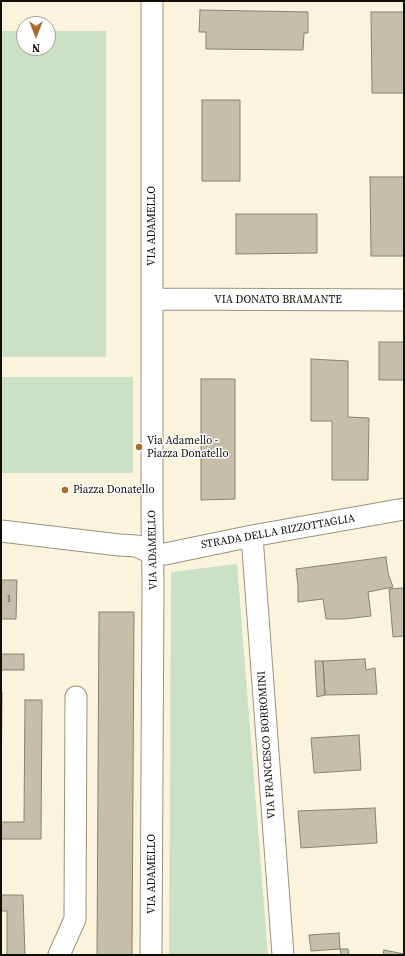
<!DOCTYPE html>
<html>
<head>
<meta charset="utf-8">
<style>
  body { margin:0 }
  #map { position:relative; width:405px; height:956px; overflow:hidden; background:#fbf3dc; font-family:"Source Serif 4",serif }
  canvas { display:block }
  .frame { position:absolute; inset:0; border:2px solid #110e06; pointer-events:none }
  .north { position:absolute; left:16px; top:16px; width:40px; height:40px; box-sizing:border-box; background:#fff; border:1px solid #a09f9b; border-radius:50%; rotate:180deg; font-size:11px; font-weight:700; line-height:16px; text-align:center; color:#110e06 }
  .north::after { content:''; display:block; margin:auto; width:14px; height:18px; background:#a76d2d; clip-path:polygon(50% 0,100% 100%,50% 72%,0 100%) }
</style>
</head>
<body>
<div id="map">
<canvas width="405" height="956"></canvas>
<div class="frame"></div>
<div class="north">N</div>
</div>
<script>
const context = document.querySelector('canvas').getContext('2d');
context.lineJoin = 'round';
function paint(path, color) {
  context.fillStyle = color;
  context.fill(path, 'evenodd');
}
function shape(rows) {
  const path = new Path2D();
  for (const r of rows) {
    path.moveTo(r[0], r[1]);
    for (let i = 2; i < r.length; i += 2) path.lineTo(r[i], r[i + 1]);
  }
  return path;
}
function strokePath(path, color, width, dash) {
  context.strokeStyle = color;
  context.lineWidth = width;
  context.lineCap = dash ? 'butt' : 'round';
  context.setLineDash(dash || []);
  context.stroke(path);
}
function drawText(font, color, halo, rows, align = 'center') {
  context.font = font + ' "Source Serif 4",serif';
  context.lineWidth = 3;
  context.setLineDash([]);
  context.textBaseline = 'middle';
  context.strokeStyle = halo;
  context.fillStyle = color;
  for (const [text, x, y, turn = 0] of rows) {
    context.save();
    context.translate(x, y);
    context.rotate((+turn || 0) * Math.PI / 180);
    context.textAlign = isNaN(turn) ? turn : align;
    if (halo) context.strokeText(text, 0, 0);
    context.fillText(text, 0, 0);
    context.restore();
  }
}
paint(shape([
  [1,31,24,31,24,48,48,48,48,31,106,31,106,357,1,357],
  [1,377,133,377,133,473,1,473],
  [237,564,268,955,169,955,171,572]
]), '#cbe1c4');
const building = shape([
  [200,10,308,12,308,33,304,33,303,50,206,49,206,32,199,32,200,10],
  [371,12,404,12,404,93,372,93,371,12],
  [202,100,240,100,240,181,202,181,202,100],
  [370,177,404,177,404,256,371,256,370,177],
  [236,214,317,214,317,253,236,254,236,214],
  [379,342,404,342,404,380,379,380,379,342],
  [311,359,348,361,348,417,369,418,368,480,332,480,332,421,311,421,311,359],
  [201,379,235,379,235,499,201,500,201,379],
  [386,557,388,573,393,587,368,592,371,616,345,619,326,619,323,599,298,602,298,586,296,569,386,557],
  [1,580,17,580,16,619,1,619,1,580],
  [404,588,404,636,393,637,389,589,404,588],
  [99,612,134,612,132,955,97,955,99,612],
  [1,654,24,654,24,670,1,670,1,654],
  [365,659,366,670,375,668,377,694,325,695,323,661,365,659],
  [315,661,323,661,325,695,317,697,315,661],
  [1,692,2,692,1,800,1,692],
  [25,700,42,700,41,839,1,839,1,822,24,822,25,700],
  [359,735,361,770,314,773,311,738,359,735],
  [375,808,377,843,301,848,298,811,375,808],
  [1,895,23,895,25,955,7,955,7,911,1,911,1,895],
  [339,933,340,949,311,951,309,935,339,933],
  [340,949,348,949,349,955,341,955,340,949],
  [384,950,404,954,404,955,383,955,384,950]
]);
paint(building, '#c6bea8');
strokePath(building, '#89826d', 1);
const minor = shape([
  [152,299,404,300],
  [1,531,119,545,137,546,153,554],
  [252,536,283,955],
  [153,554,165,554,252,536,404,509],
  [59,955,75,919,76,697],
  [151,955,153,585,152,512,152,1]
]);
strokePath(minor, '#9a927d', 23);
strokePath(minor, '#fff', 21);
for (const [x, y, r, color] of [
  [139,447,4,"#a76d2d"],
  [65,490,4,"#a76d2d"]
]) {
  const dot = new Path2D();
  dot.arc(x, y, r, 0, 2 * Math.PI);
  context.fillStyle = color;
  context.fill(dot);
  strokePath(dot, '#fff', 1.5);
}
drawText('9px', '#3e3a2e', null, [
  ["1",9,600]
]);
drawText('11px', '#110e06', '#fff', [
  ["VIA ADAMELLO",152,226,-90],
  ["VIA DONATO BRAMANTE",278,300],
  ["STRADA DELLA RIZZOTTAGLIA",278,532,-10],
  ["VIA ADAMELLO",153,550,-91],
  ["VIA FRANCESCO BORROMINI",267,745,-94],
  ["VIA ADAMELLO",152,874,-90]
]);
drawText('11px', '#110e06', '#fff', [
  ["Via Adamello -",147,441],
  ["Piazza Donatello",147,454],
  ["Piazza Donatello",73,490]
], 'left');
</script>
</body>
</html>
